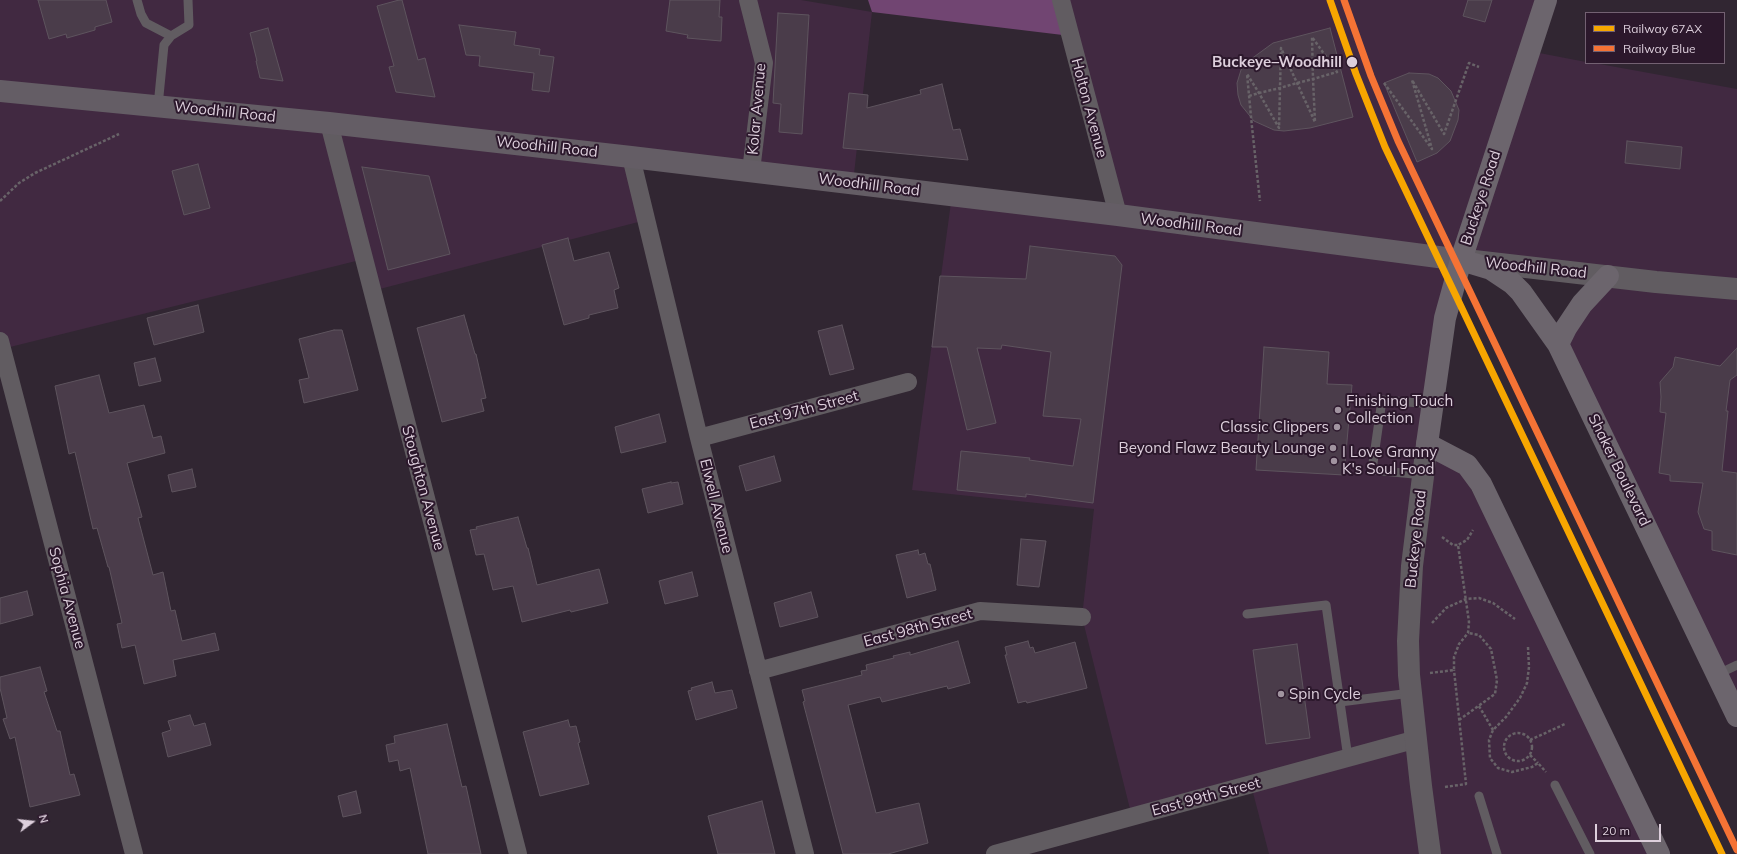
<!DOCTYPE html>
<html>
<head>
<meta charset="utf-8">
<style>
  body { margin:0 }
  #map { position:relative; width:1737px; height:854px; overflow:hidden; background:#312632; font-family:Mulish,sans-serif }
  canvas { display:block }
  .legend { position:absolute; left:1585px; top:12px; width:140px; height:52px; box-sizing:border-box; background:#2c182c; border:1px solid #736172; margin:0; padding:5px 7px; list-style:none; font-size:12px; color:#ddcfdc }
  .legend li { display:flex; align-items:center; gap:8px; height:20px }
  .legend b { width:20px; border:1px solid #736172 }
  .north { position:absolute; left:12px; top:802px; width:40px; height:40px; -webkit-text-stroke:3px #2c182c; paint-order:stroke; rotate:75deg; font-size:11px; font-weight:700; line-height:16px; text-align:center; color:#ddcfdc }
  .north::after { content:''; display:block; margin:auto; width:14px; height:18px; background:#ddcfdc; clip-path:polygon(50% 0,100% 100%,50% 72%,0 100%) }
  .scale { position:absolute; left:1595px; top:824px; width:66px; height:18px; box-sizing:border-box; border:2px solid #ddcfdc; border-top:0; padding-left:5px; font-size:12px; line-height:14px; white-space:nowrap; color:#ddcfdc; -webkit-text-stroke:3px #2c182c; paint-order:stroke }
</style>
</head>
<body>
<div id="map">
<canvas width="1737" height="854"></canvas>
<ul class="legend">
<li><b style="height:5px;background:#f7a600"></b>Railway 67AX</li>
<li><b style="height:5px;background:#f57335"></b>Railway Blue</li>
</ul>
<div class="north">N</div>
<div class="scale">20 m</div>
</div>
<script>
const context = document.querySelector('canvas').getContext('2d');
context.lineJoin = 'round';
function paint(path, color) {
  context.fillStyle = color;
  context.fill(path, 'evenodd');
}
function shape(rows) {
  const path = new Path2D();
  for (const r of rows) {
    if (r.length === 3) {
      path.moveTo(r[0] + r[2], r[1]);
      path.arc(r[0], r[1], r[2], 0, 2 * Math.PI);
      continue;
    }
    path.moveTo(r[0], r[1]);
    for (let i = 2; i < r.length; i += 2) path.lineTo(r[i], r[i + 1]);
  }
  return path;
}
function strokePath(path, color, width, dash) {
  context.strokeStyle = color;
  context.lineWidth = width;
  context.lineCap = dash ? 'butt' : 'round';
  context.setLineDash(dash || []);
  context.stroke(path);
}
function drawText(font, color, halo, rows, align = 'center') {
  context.font = font + ' Mulish,sans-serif';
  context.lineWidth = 4;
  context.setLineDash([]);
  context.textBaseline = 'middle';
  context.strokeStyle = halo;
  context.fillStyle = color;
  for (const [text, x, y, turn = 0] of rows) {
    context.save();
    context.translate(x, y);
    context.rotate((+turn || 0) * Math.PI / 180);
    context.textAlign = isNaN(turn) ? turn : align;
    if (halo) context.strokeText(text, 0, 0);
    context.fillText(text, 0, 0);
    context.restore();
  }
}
paint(shape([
  [0,0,801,0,872,12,853,183,631,157,646,220,372,291,364,259,2,349,0,341],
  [1061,0,1546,0,1529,51,1586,62,1586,63,1594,63,1737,89,1737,716,1558,344,1608,277,1461,260,1428,444,1455,458,1659,854,1269,854,1251,785,1132,817,1082,617,1094,509,912,490,952,195,1117,215]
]), '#412941');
paint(shape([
  [868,0,1061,0,1071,36,872,12]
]), '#714572');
const building = shape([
  [38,0,106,0,112,22,95,27,95,30,67,38,66,34,49,39,38,0],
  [399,0,402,0,418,60,425,58,435,97,396,92,389,67,394,66,377,6,399,0],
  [670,0,720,0,719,17,722,17,721,41,687,38,688,35,666,31,670,0],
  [1468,0,1492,0,1485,22,1463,16,1468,0],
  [778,13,809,15,802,134,779,132,781,104,773,103,778,13],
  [459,25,516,32,514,45,540,49,539,55,554,57,549,92,532,90,534,73,479,66,480,56,466,55,459,25],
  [268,28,283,81,260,78,256,61,257,61,250,33,268,28],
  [1330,28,1353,117,1310,128,1284,131,1274,130,1254,121,1241,105,1238,95,1237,83,1241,70,1247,62,1273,43,1330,28],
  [1409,73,1429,74,1438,78,1451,91,1459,110,1458,120,1450,141,1437,153,1417,162,1384,83,1409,73],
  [942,84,953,130,960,129,968,160,843,148,849,93,868,95,867,108,921,94,920,90,942,84],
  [1627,141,1682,147,1680,169,1625,163,1627,141],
  [198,164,210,208,184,215,172,171,198,164],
  [362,167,429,176,450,254,388,270,362,167],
  [568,238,574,261,609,252,619,288,614,290,618,308,589,315,589,318,564,325,542,245,568,238],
  [1030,246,1115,256,1122,265,1093,503,1026,494,1026,497,957,490,961,451,1030,458,1029,460,1073,466,1081,419,1043,416,1051,352,1002,345,1001,349,977,348,996,423,967,430,947,347,932,347,940,276,1026,279,1030,246],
  [198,305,204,332,154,345,147,318,198,305],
  [464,315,475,354,476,354,486,398,481,399,484,411,442,422,417,328,464,315],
  [842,325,854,369,830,375,818,331,842,325],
  [334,330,342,330,358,390,304,403,299,380,309,378,299,339,334,330],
  [1264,347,1329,352,1327,384,1352,385,1344,475,1256,470,1264,347],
  [1737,348,1737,375,1730,380,1726,411,1728,411,1722,471,1737,473,1737,555,1712,550,1712,531,1704,529,1698,512,1703,483,1670,481,1670,475,1659,473,1666,413,1660,412,1661,397,1660,382,1673,367,1675,357,1720,366,1737,348],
  [155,358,161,381,139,386,134,363,155,358],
  [99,375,109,413,144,405,153,438,161,436,165,453,127,463,142,517,138,518,153,575,163,572,171,611,175,610,182,641,215,633,219,650,173,660,176,676,144,684,135,645,122,648,117,624,122,623,109,567,108,567,97,528,93,529,75,452,69,454,55,386,99,375],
  [659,414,666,442,621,453,615,427,659,414],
  [774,456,781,481,746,491,739,466,774,456],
  [192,469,196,487,172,492,168,475,192,469],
  [671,482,671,483,678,482,683,504,648,513,642,489,671,482],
  [518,517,527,548,528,548,537,585,599,569,608,603,571,612,570,610,522,622,513,586,493,590,484,554,476,555,470,530,477,529,476,527,518,517],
  [1021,539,1046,541,1039,587,1017,585,1021,539],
  [918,550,919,555,925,553,928,564,930,564,936,590,907,598,896,555,918,550],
  [692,572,698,596,665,604,659,581,692,572],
  [27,591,33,615,0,624,0,598,27,591],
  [811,592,818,617,780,627,774,603,811,592],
  [958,641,970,683,948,689,947,686,882,702,880,697,848,705,876,813,919,803,928,843,888,854,843,854,803,702,805,701,802,690,862,675,861,671,867,670,866,665,894,658,893,656,910,652,910,655,958,641],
  [1028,641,1030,648,1033,647,1035,653,1075,642,1087,688,1027,703,1026,701,1018,703,1005,655,1007,655,1005,647,1028,641],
  [1297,644,1310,738,1266,744,1253,650,1297,644],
  [40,667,47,691,44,692,57,731,60,731,70,775,74,774,80,795,30,807,15,737,10,739,3,719,7,718,0,688,0,677,40,667],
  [712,682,715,693,732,690,737,708,696,720,688,691,692,690,691,688,712,682],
  [190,715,194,726,205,723,211,745,168,757,162,733,171,730,168,721,190,715],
  [568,720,570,727,576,726,580,742,578,743,589,784,540,796,523,732,568,720],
  [447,724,462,787,466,786,481,854,428,854,410,768,400,771,398,760,389,762,386,745,395,743,394,736,447,724],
  [356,791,361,813,343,817,338,796,356,791],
  [762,801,775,854,718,854,708,816,762,801]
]);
paint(building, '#4a3c4a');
strokePath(building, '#5e545e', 1);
strokePath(shape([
  [1384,83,1432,149,1412,80,1444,134,1469,63,1479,67],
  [1249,96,1259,93,1280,88,1297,83,1313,79,1337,72,1312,37,1313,79,1315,122,1297,83,1281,48,1279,128,1259,93,1247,74,1252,127,1260,201],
  [0,201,19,183,35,173,119,134],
  [1442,537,1453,545,1458,545],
  [1432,623,1446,608,1466,599,1479,598,1493,603,1515,619],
  [1528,647,1529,667,1527,683,1520,698,1506,717,1493,730,1489,740,1490,758,1498,768,1512,772,1532,767,1538,763,1546,772],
  [1430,673,1454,670,1454,657,1459,644,1468,633,1469,622,1458,545,1467,540,1473,530],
  [1479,706,1493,730],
  [1459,720,1495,694,1497,680,1491,649,1479,635,1468,633],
  [1518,747,14],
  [1530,740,1565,724],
  [1530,755,1538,763],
  [1445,787,1466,784,1454,670]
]), '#686368', 2.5, [3, 2]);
strokePath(shape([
  [137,0,141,14,146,23,171,36],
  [158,106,164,45,171,36,189,25,188,0],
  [1424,475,1372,470,1382,400,1433,404],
  [1247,614,1326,605,1348,758],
  [1716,675,1737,665],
  [1340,702,1411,693],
  [1555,785,1590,854],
  [1479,796,1497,854]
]), '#615c61', 9);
strokePath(shape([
  [748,0,764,63,751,171],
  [1061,0,1118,215],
  [329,123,518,854],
  [631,157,699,438,805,854],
  [0,341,134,854],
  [699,438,908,382],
  [758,671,980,611,1082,617],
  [995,854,1417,739]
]), '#615c61', 18);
strokePath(shape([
  [1474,261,1656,282,1737,289],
  [1427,444,1412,566,1408,641,1409,675,1421,786,1430,854]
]), '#615c61', 22);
strokePath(shape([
  [0,91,329,123,631,157,1118,215,1461,260]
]), '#645d65', 22);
strokePath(shape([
  [1546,0,1461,260,1445,318,1427,444,1467,465,1481,484,1659,854],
  [1461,260,1491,269,1512,283,1521,292,1558,344,1737,716],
  [1558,344,1566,328,1582,304,1608,276]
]), '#6c656d', 22);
strokePath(shape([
  [1330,0,1356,74,1385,147,1722,854]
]), '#f7a600', 7);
strokePath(shape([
  [1344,0,1371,76,1398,141,1737,850]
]), '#f57335', 7);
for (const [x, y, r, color] of [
  [1352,62,6,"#ddcfdc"],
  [1338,410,4,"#a194a0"],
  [1337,427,4,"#a194a0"],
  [1333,448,4,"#a194a0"],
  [1334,461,4,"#a194a0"],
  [1281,694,4,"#a194a0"]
]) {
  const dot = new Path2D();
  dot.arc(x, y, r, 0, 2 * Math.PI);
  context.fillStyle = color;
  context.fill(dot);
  strokePath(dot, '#2c182c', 1.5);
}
drawText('bold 15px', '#ddcfdc', '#2c182c', [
  ["Buckeye–Woodhill",1342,62]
], 'right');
drawText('15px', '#ddcfdc', '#2c182c', [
  ["Holton Avenue",1089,108,75],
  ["Kolar Avenue",757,109,-85],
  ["Woodhill Road",225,112,6],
  ["Woodhill Road",547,147,6],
  ["Woodhill Road",869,185,7],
  ["Buckeye Road",1481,198,-72],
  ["Woodhill Road",1191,225,7],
  ["Woodhill Road",1536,268,6],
  ["East 97th Street",804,410,-15],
  ["Shaker Boulevard",1619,470,64],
  ["Stoughton Avenue",423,488,75],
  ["Elwell Avenue",716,506,76],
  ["Buckeye Road",1416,539,-84],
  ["Sophia Avenue",67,598,75],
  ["East 98th Street",918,628,-15],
  ["East 99th Street",1206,797,-15]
]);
drawText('15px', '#ddcfdc', '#2c182c', [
  ["Finishing Touch",1346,401],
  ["Collection",1346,418],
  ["Classic Clippers",1329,427,"right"],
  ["Beyond Flawz Beauty Lounge",1325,448,"right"],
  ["I Love Granny",1342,452],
  ["K's Soul Food",1342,469],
  ["Spin Cycle",1289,694]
], 'left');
</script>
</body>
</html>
